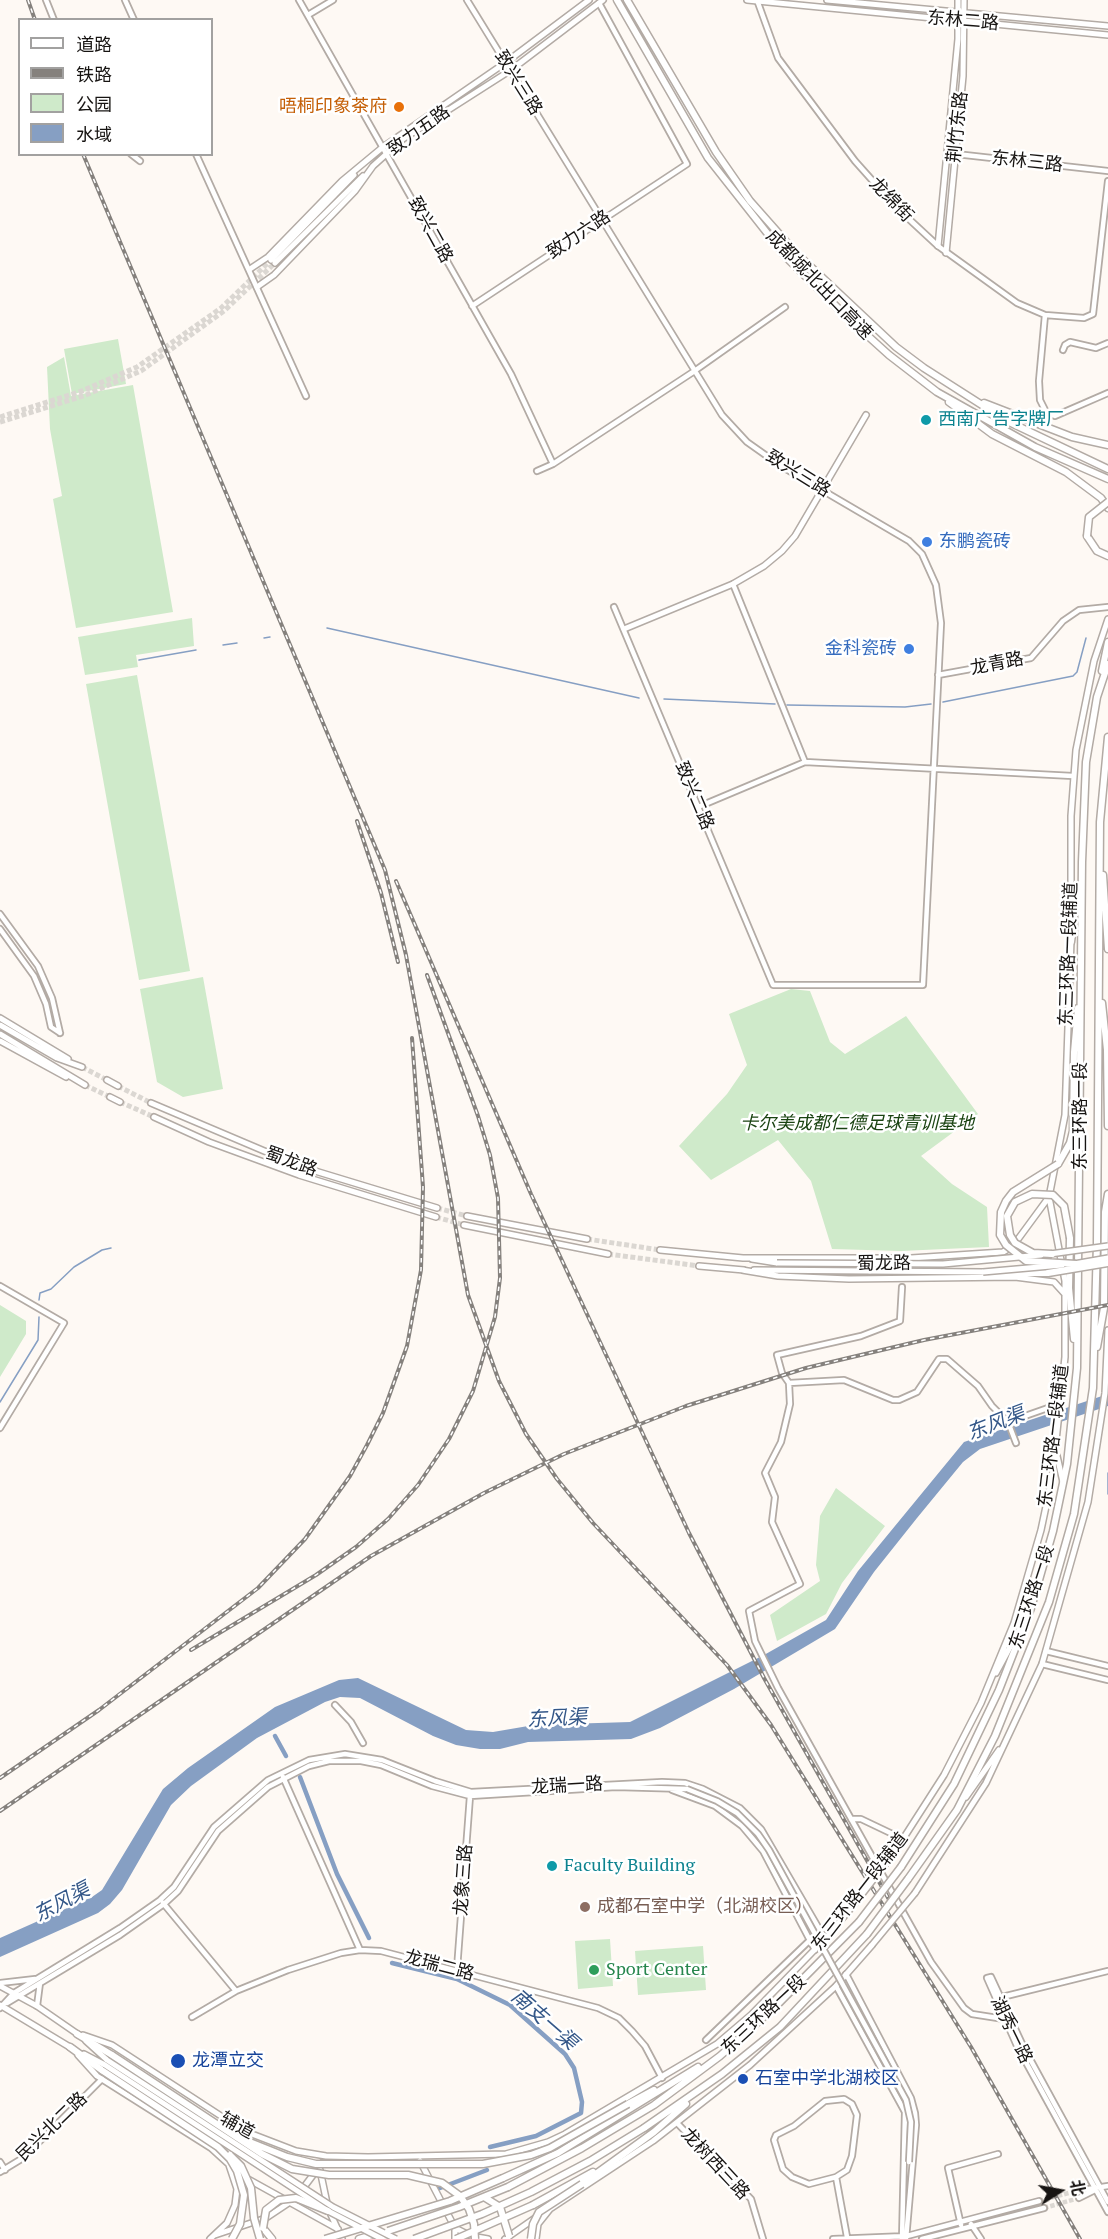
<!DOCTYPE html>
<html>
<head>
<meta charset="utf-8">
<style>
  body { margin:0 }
  #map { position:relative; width:1108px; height:2239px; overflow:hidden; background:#fef9f4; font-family:"PT Serif","Noto Sans SC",serif }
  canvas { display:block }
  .legend { position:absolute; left:18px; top:18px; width:195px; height:138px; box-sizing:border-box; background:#fff; border:2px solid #a2a1a0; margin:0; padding:8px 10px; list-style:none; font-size:18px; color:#171412 }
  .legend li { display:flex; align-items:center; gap:12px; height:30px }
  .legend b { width:30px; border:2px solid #a2a1a0 }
  .north { position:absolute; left:1030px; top:2161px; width:60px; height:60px; -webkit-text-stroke:4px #fff; paint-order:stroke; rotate:79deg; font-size:16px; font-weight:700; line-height:24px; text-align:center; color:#171412 }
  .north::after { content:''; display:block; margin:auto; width:21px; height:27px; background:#171412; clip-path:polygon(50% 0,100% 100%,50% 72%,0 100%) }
</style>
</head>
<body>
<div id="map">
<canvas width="1108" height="2239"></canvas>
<ul class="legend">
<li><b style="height:8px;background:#fff"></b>道路</li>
<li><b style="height:8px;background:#85817d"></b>铁路</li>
<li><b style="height:16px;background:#cfeaca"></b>公园</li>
<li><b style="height:16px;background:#869fc3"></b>水域</li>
</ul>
<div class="north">北</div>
</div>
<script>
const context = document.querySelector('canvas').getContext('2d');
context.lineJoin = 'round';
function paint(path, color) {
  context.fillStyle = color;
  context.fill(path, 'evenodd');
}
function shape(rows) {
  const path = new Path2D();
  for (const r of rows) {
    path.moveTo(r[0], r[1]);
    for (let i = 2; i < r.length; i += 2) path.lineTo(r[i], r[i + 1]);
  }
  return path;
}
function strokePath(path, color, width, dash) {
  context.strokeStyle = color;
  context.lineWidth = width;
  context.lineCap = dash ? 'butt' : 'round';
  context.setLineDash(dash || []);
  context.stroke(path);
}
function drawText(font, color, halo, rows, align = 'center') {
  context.font = font + ' "PT Serif","Noto Sans SC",serif';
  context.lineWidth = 5;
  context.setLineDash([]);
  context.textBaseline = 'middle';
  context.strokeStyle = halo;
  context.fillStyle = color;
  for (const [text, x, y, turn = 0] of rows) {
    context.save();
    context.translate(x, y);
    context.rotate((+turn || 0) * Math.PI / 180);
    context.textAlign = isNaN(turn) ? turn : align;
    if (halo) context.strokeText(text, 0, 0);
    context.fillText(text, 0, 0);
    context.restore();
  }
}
paint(shape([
  [118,339,126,384,72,394,64,349],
  [64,357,71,396,133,385,173,612,76,628,53,499,62,496,50,429,47,367],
  [192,618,194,646,136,655,138,667,85,675,78,637],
  [137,675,190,971,139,980,86,684],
  [203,977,223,1089,183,1097,157,1082,140,989],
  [791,989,810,991,830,1042,845,1054,906,1016,978,1114,921,1156,952,1184,987,1207,989,1247,901,1251,832,1249,811,1181,778,1140,711,1180,679,1146,727,1094,747,1065,729,1014],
  [0,1305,26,1321,26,1334,0,1377],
  [836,1488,885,1526,842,1583,826,1614,777,1641,770,1615,820,1581,816,1565,820,1516],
  [610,1939,613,1986,578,1989,575,1941],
  [703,1946,706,1990,638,1995,635,1951]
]), '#cfeaca');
paint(shape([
  [1108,1394,1108,1406,980,1449,963,1462,917,1518,874,1572,835,1629,734,1689,660,1728,631,1739,528,1742,500,1749,480,1749,456,1745,433,1736,360,1698,340,1697,325,1702,257,1738,191,1786,171,1805,122,1890,110,1904,98,1913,0,1957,0,1938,92,1897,102,1890,163,1789,188,1768,275,1707,339,1680,358,1678,466,1730,493,1732,534,1725,630,1722,764,1655,826,1620,858,1571,964,1442]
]), '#869fc3');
strokePath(shape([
  [327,628,639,698],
  [264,638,270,637],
  [223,645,237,643],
  [139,660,196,650],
  [664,699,775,704],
  [943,702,1073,676,1077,672,1086,638],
  [787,705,905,707,931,704],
  [39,1300,40,1293,51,1289,74,1267,102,1250,111,1248],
  [0,1402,38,1340,39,1317],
  [1108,1473,1108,1494]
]), '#869fc3', 1.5);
strokePath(shape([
  [275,1736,286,1756],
  [300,1777,337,1874,369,1938],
  [392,1963,457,1979,510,2005,565,2054,574,2068,582,2102,581,2113,536,2136,490,2147],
  [440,2188,487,2170]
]), '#869fc3', 4.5);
strokePath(shape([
  [1039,2201,1076,2191],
  [1044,2208,1079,2198]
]), '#dbd7d2', 4.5, [4.5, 2]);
strokePath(shape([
  [0,417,82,391,137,367,221,308,271,260],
  [0,422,86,395,141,371,224,311,275,263],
  [82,1067,107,1080],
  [85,1085,110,1097],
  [118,1086,151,1103],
  [120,1102,154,1117],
  [437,1208,467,1216],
  [436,1217,464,1225],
  [587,1239,660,1250],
  [608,1254,699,1266]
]), '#dbd7d2', 5, [5, 2.5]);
const minor = shape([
  [46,0,54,20],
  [125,0,134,20],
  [299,0,511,374,553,464],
  [467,0,722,415,747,442,781,466,909,541,922,554,936,585,941,623,923,985,773,985,614,607],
  [757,0,778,58,855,161,896,207,938,246,1017,303,1045,315,1084,318,1093,314,1108,181],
  [308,15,333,0],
  [947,153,1108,171],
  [131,154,140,161],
  [196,154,306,396],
  [472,306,687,164,599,3],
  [1045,315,1039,381,1040,400,1046,412,1055,416,1108,393],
  [1063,350,1065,345,1070,342,1096,348,1108,343],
  [537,471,553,464,693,372,785,307],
  [733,584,805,762],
  [938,675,1031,658,1063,621,1079,610,1108,607],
  [698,807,805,762,1073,776],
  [0,914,38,966,52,998,60,1033],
  [0,929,34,976,46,1004,51,1027,60,1033],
  [0,1286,64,1323,0,1428],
  [902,1287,900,1321,861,1336,777,1355,782,1373,789,1383,790,1404,781,1442,765,1473,775,1497,772,1522,800,1584,749,1611,755,1641,778,1688,931,1962,964,2008,972,2014,1004,2019],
  [789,1383,844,1380,893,1400,899,1400,917,1392,939,1359,947,1359,978,1386,992,1406,1008,1422,1016,1443],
  [1008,1422,1062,1403],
  [1046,1651,1108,1666],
  [1042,1664,1108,1680],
  [335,1705,351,1722,363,1743],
  [283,1777,360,1950],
  [672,1790,715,1806,742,1826,763,1851,815,1950],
  [851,1819,861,1819,903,1839],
  [163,1903,236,1991],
  [457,1969,470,1796],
  [846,1974,911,2098,915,2113,916,2125,906,2239],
  [991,1977,987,1978,1017,2046,1108,2212],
  [991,1977,1024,2048,1108,2202],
  [0,1983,35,1979],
  [836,1986,905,2112,902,2239],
  [998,1998,1108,1971],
  [7,2003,120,1935,164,1904,178,1891,218,1831,268,1787,309,1766,329,1761,361,1761,381,1765,432,1786,470,1796,616,1787,687,1789],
  [37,2006,40,1983],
  [0,2008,14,1993,120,1928,160,1900,174,1887,214,1827,268,1780,309,1760,345,1754,382,1760,435,1781,471,1792,662,1782,685,1783,703,1789,740,1808,761,1829,825,1939],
  [192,2017,236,1991,288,1970,341,1953,360,1950,381,1951,598,2008,619,2018,632,2031,645,2046,662,2078],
  [706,2040,810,1940],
  [677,2123,751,2199,763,2239],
  [0,2162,5,2170],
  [0,2172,23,2158,102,2079],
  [836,2177,809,2184,792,2177,783,2169,774,2140,776,2135,794,2126,825,2101,844,2099,852,2104,857,2115,852,2156,847,2170,836,2177,847,2237],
  [1076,2191,1108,2186],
  [1079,2198,1095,2190],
  [971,2224,981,2239],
  [961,2225,948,2168,998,2154],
  [833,2239,907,2236,1039,2201],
  [922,2239,1044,2208]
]);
const major = shape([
  [747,0,1108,35],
  [827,0,1108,26],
  [938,246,958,39,958,0],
  [946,253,963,76,964,0],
  [271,260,354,175],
  [275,263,363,176],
  [250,269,268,257,342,181,383,147,505,63,589,0],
  [257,287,274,275,355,191,373,166,403,139,511,70,603,0],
  [624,629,733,584,764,566,782,551,795,536,866,415],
  [1071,922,1071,816,1076,750,1094,661,1108,619],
  [0,1018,68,1059],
  [0,1025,57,1058,82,1067],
  [0,1034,85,1085],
  [0,1041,66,1077],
  [107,1080,118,1086],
  [110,1097,120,1102],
  [151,1103,302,1167,437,1208],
  [154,1117,209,1142,299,1175,436,1217],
  [467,1216,587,1239],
  [464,1225,608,1254],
  [660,1250,743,1258],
  [742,1258,911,1258,1003,1252,1013,1246,1049,1197],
  [752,1259,777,1263],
  [699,1266,744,1270],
  [742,1270,778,1276,849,1279,1015,1277,1054,1282,1064,1293],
  [754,1270,983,1272],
  [1057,1456,1063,1482],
  [996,1673,1023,1623],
  [966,1797,999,1750],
  [894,1853,944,1775,981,1703,1014,1623,1041,1530,1052,1478,1065,1357,1065,1281,1049,1197,1065,1115,1071,940],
  [915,1893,986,1783,1042,1664,1088,1502,1105,1393,1108,1330],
  [0,1986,37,2006,79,2035],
  [0,2005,73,2049],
  [83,2035,112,2045,244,2131,296,2151,326,2156,368,2157,506,2154,548,2142,565,2134,717,2044,751,2015,825,1939,852,1907],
  [86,2041,107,2060],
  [84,2054,105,2065],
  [78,2055,97,2076,211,2148,234,2169],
  [420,2161,455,2228,455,2239],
  [320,2170,328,2208,342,2239],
  [246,2178,338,2229],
  [301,2191,322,2163],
  [455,2228,471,2236,488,2239],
  [215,2235,266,2218,290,2202],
  [210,2239,227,2223,235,2205,237,2189,229,2165],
  [505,2239,538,2216],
  [536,2239,538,2224,550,2209,653,2141,750,2065,836,1986,872,1945]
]);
const highway = shape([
  [617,0,708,158,786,257,848,318,889,355,937,392,1035,447,1108,479],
  [627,0,716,152,750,201,796,253,896,347,924,368,1007,421,1108,469],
  [949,402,992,434,1066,472,1101,498,1108,508],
  [984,403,1072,437,1108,445],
  [1087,536,1097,551,1108,556],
  [1102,671,1108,642],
  [1103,875,1108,949],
  [1071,942,1078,886],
  [1102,1003,1107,1050,1108,1126],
  [1058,1164,1070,1143,1073,1131,1074,1052,1078,1008],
  [1070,1238,1069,1288,1074,1339],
  [993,1273,1048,1273],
  [1097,1347,1104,1308,1105,1212,1108,1194],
  [901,1867,954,1784,999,1690,1031,1608,1053,1531,1067,1464,1077,1368,1082,862,1086,762,1097,697,1108,664],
  [908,1879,957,1810,995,1736,1049,1602,1074,1514,1093,1388,1097,1243,1100,822,1108,737],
  [77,2034,112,2055],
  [70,2047,103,2071],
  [628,2104,654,2090],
  [644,2128,722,2074,780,2027,867,1934],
  [503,2178,558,2153,698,2067],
  [582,2184,654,2132,686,2104],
  [508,2187,582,2148,654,2105,720,2056,777,2005,859,1922],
  [533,2205,593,2172],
  [263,2228,272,2239],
  [359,2239,376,2234]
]);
strokePath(minor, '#b3aba5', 8);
strokePath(major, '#b3aba5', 8);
strokePath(highway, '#b3aba5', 9);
strokePath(minor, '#fff', 4.5);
strokePath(major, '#fff', 5);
strokePath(highway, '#fff', 6);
const rail = shape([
  [28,0,35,20],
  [83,154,385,870,406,955,468,1295,499,1381,526,1434,557,1479,593,1523,727,1665,771,1725,971,2047,1080,2239],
  [357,821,381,893,398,962],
  [396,881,531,1194,689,1533,764,1678,891,1903],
  [191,1650,316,1575,356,1547,388,1519,418,1485,449,1439,473,1391,495,1317,500,1278,498,1198,490,1155,478,1116,427,975],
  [0,1778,99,1710,258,1588,305,1539,350,1476,367,1445,383,1413,407,1346,421,1270,423,1187,412,1038],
  [0,1811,371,1556,484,1493,564,1454,686,1406,806,1368,924,1340,1108,1305]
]);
strokePath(rail, '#85817d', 4);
strokePath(rail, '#fff', 1.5, [4.5]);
const minorBridge = shape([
  [687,1789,717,1801,737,1813,758,1834,769,1850,906,2100,911,2122,909,2162]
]);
const majorBridge = shape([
  [1050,1254,1108,1246],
  [777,1263,943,1264,1041,1255],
  [1074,1264,1108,1258],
  [983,1272,1062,1265],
  [852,1907,894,1853],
  [872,1945,915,1893],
  [107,2060,333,2207,396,2239],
  [105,2065,328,2211,382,2239]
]);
const highwayBridge = shape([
  [1087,536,1089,517,1108,502],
  [1058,1164,1013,1192,1006,1201,1001,1212,1000,1235,1006,1245,1026,1261,1076,1264],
  [1052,1254,1033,1253,1015,1243,1010,1235,1007,1216,1015,1202,1032,1194,1053,1195,1064,1206,1070,1238],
  [1048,1273,1108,1263],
  [859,1922,901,1867],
  [867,1934,908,1879],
  [112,2055,262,2154,292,2169,329,2175,408,2175,442,2183,460,2196,469,2209,474,2224,475,2239],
  [103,2071,218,2147,230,2159,237,2171,244,2195,240,2224,232,2239],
  [247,2141,287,2157,316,2164,483,2164,531,2155,550,2148,628,2104],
  [230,2155,241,2166,251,2188,254,2218,260,2239],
  [484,2197,500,2207,509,2236],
  [263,2228,266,2210,279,2200,296,2198,328,2211],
  [388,2231,459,2207,508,2187],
  [325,2239,450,2201,503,2178],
  [414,2239,482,2214,531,2192,590,2161,644,2128],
  [456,2239,533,2205],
  [531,2239,533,2224,539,2212,582,2184]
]);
strokePath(minorBridge, '#b3aba5', 8, []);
strokePath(majorBridge, '#b3aba5', 8, []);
strokePath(highwayBridge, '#b3aba5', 9, []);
strokePath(minorBridge, '#fff', 4.5);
strokePath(majorBridge, '#fff', 5);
strokePath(highwayBridge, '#fff', 6);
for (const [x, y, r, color] of [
  [399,107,6,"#e8710a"],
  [926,420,6,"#0f9aa8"],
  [927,542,6,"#3f7fe0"],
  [909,649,6,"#3f7fe0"],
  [552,1866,6,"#0f9aa8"],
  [585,1907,6,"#8d6e63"],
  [594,1970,6,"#2e9e5b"],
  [178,2061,8,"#1a4fb4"],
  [743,2079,6,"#1a4fb4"]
]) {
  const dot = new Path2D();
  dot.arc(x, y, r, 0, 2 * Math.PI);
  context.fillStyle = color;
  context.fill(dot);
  strokePath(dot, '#fff', 2);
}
drawText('18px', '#171412', '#fff', [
  ["东林二路",963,21,5],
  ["致兴三路",518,83,58],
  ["荆竹东路",958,127,-84],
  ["致力五路",419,131,-36],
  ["东林三路",1027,162,6],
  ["龙绵街",891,200,46],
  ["致兴二路",430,230,61],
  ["致力六路",579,235,-34],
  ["成都城北出口高速",819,285,46],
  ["致兴三路",798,474,32],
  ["龙青路",997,664,-11],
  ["致兴二路",694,796,67],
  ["东三环路一段辅道",1069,954,-88],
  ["东三环路一段",1081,1116,-90],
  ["蜀龙路",291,1162,20],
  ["蜀龙路",884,1264,-1],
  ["东三环路一段辅道",1054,1436,-83],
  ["东三环路一段",1032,1597,-72],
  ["龙瑞一路",567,1786,-3],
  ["龙象三路",464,1880,-86],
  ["东三环路一段辅道",860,1892,-52],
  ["龙瑞二路",439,1966,15],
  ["东三环路一段",764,2015,-43],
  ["湖秀一路",1011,2030,64],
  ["辅道",237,2126,29],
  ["民兴北二路",52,2127,-44],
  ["龙树西三路",715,2164,47]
]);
drawText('18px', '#c56008', '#fff', [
  ["唔桐印象茶府",387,107]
], 'right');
drawText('18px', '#0d838f', '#fff', [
  ["西南广告字牌厂",938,420],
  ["Faculty Building",564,1866]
], 'left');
drawText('18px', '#366cbe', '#fff', [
  ["东鹏瓷砖",939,542],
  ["金科瓷砖",897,649,"right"]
], 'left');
drawText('italic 18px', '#1a4312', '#fff', [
  ["卡尔美成都仁德足球青训基地",857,1124]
]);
drawText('18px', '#785e54', '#fff', [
  ["成都石室中学（北湖校区）",597,1907]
], 'left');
drawText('18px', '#27864d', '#fff', [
  ["Sport Center",606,1970]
], 'left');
drawText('18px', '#164399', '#fff', [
  ["龙潭立交",192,2061],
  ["石室中学北湖校区",755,2079]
], 'left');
drawText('italic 20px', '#345788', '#fff', [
  ["东风渠",996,1424,-21],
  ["东风渠",557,1719,-3],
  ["东风渠",62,1903,-28],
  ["南支一渠",544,2020,41]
]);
</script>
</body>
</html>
